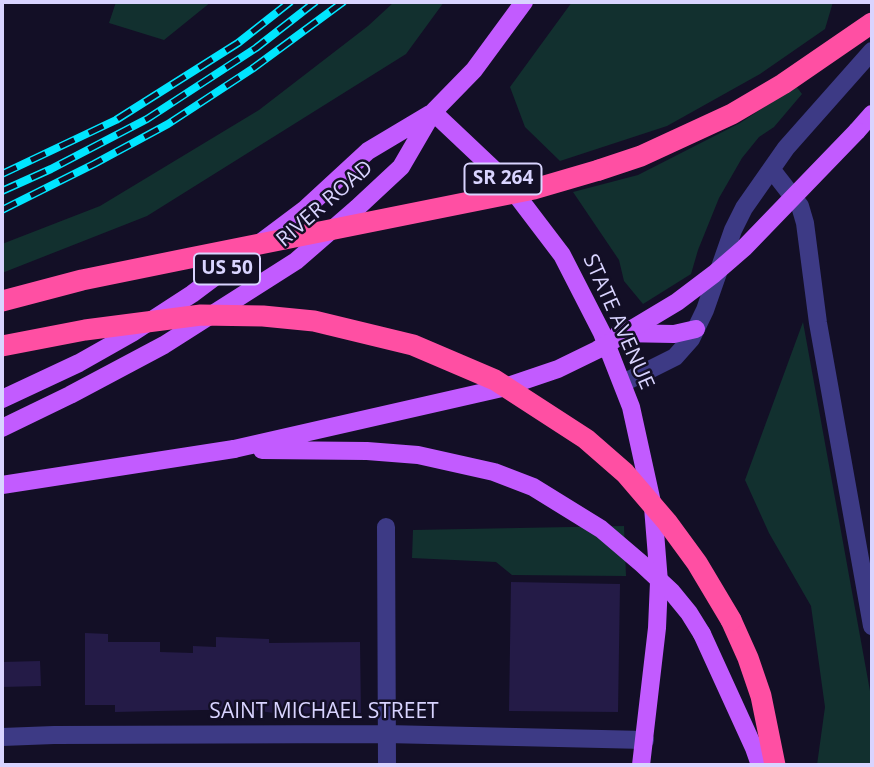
<!DOCTYPE html>
<html>
<head>
<meta charset="utf-8">
<style>
  body { margin:0 }
  #map { position:relative; width:874px; height:767px; overflow:hidden; background:#130f26; font-family:"Open Sans",sans-serif }
  canvas { display:block }
  .frame { position:absolute; inset:0; border:4px solid #d9d4ff; pointer-events:none }
</style>
</head>
<body>
<div id="map">
<canvas width="874" height="767"></canvas>
<div class="frame"></div>
</div>
<script>
const context = document.querySelector('canvas').getContext('2d');
context.lineJoin = 'round';
function paint(path, color) {
  context.fillStyle = color;
  context.fill(path, 'evenodd');
}
function shape(rows) {
  const path = new Path2D();
  for (const r of rows) {
    path.moveTo(r[0], r[1]);
    for (let i = 2; i < r.length; i += 2) path.lineTo(r[i], r[i + 1]);
  }
  return path;
}
function strokePath(path, color, width, dash) {
  context.strokeStyle = color;
  context.lineWidth = width;
  context.lineCap = dash ? 'butt' : 'round';
  context.setLineDash(dash || []);
  context.stroke(path);
}
function drawText(font, color, halo, rows, align = 'center') {
  context.font = font + ' "Open Sans",sans-serif';
  context.lineWidth = 5;
  context.setLineDash([]);
  context.textBaseline = 'middle';
  context.strokeStyle = halo;
  context.fillStyle = color;
  for (const [text, x, y, turn = 0] of rows) {
    context.save();
    context.translate(x, y);
    context.rotate((+turn || 0) * Math.PI / 180);
    context.textAlign = isNaN(turn) ? turn : align;
    if (halo) context.strokeText(text, 0, 0);
    context.fillText(text, 0, 0);
    context.restore();
  }
}
paint(shape([
  [116,2,211,2,164,40,109,23],
  [394,2,444,2,406,54,147,216,2,273,2,244,100,206,259,110,368,26],
  [572,2,833,2,825,29,760,74,667,126,560,161,525,127,510,87],
  [796,86,802,94,774,127,759,137,742,158,719,198,698,250,691,274,643,304,624,281,619,260,573,192,638,175,740,123],
  [803,322,872,702,872,765,817,765,825,707,811,606,769,533,745,480],
  [624,526,626,576,512,575,496,562,412,558,413,530]
]), '#12302f');
paint(shape([
  [511,582,620,584,618,712,509,711],
  [85,633,108,634,108,642,160,642,160,652,193,653,193,646,216,647,216,637,269,639,269,643,360,642,361,713,280,714,247,709,115,712,115,705,85,705],
  [40,661,41,686,2,687,2,662]
]), '#241b47');
strokePath(shape([
  [772,170,800,206,805,223,818,323,872,626],
  [623,383,675,357,691,339,705,310,733,230,744,208,786,148,872,51],
  [386,527,387,765],
  [2,737,54,735,386,734,645,740]
]), '#3d3a85', 18);
strokePath(shape([
  [433,112,505,180,562,255,602,333,631,407,653,507,659,582,657,628,641,765],
  [857,131,872,114],
  [619,333,674,334,696,329],
  [2,399,79,363,132,333,192,294,304,210,368,151,430,114],
  [2,428,70,395,164,345,296,261,357,208,401,167,433,112,474,70,524,2],
  [2,485,234,449],
  [702,634,754,748,760,765]
]), '#c25bff', 18);
strokePath(shape([
  [599,170,641,156,732,114,783,84,872,23],
  [731,620,748,658,761,696,775,765]
]), '#ff4fa3', 21);
const rail = shape([
  [2,174,116,120,238,43,290,2],
  [2,191,51,169,147,119,256,48,315,2],
  [2,210,94,164,168,124,252,69,343,2]
]);
strokePath(rail, '#00e5ff', 8);
strokePath(rail, '#130f26', 5, [16]);
strokePath(shape([
  [234,449,502,388,558,369,597,350,677,302,714,274,744,248,857,131],
  [262,450,367,451,418,455,494,472,533,487,601,529,642,564,671,591,689,613,702,634]
]), '#c25bff', 18);
strokePath(shape([
  [2,301,82,280,190,258,534,189,599,170],
  [2,346,85,330,201,315,263,316,314,321,413,345,495,380,586,439,625,473,667,522,697,563,731,620]
]), '#ff4fa3', 21);
for (const [x, y, w] of [
  [503,179,77],
  [227,269,66]
]) {
  const box = new Path2D();
  box.roundRect(x - w / 2, y - 15.5, w, 31, 5);
  context.fillStyle = '#130f26';
  context.fill(box);
  strokePath(box, '#d9d4ff', 2);
}
drawText('bold 19px', '#d9d4ff', null, [
  ["SR 264",503,179],
  ["US 50",227,269]
]);
drawText('21px', '#d9d4ff', '#130f26', [
  ["RIVER ROAD",325,204,-41],
  ["STATE AVENUE",618,322,66],
  ["SAINT MICHAEL STREET",324,712]
]);
</script>
</body>
</html>
